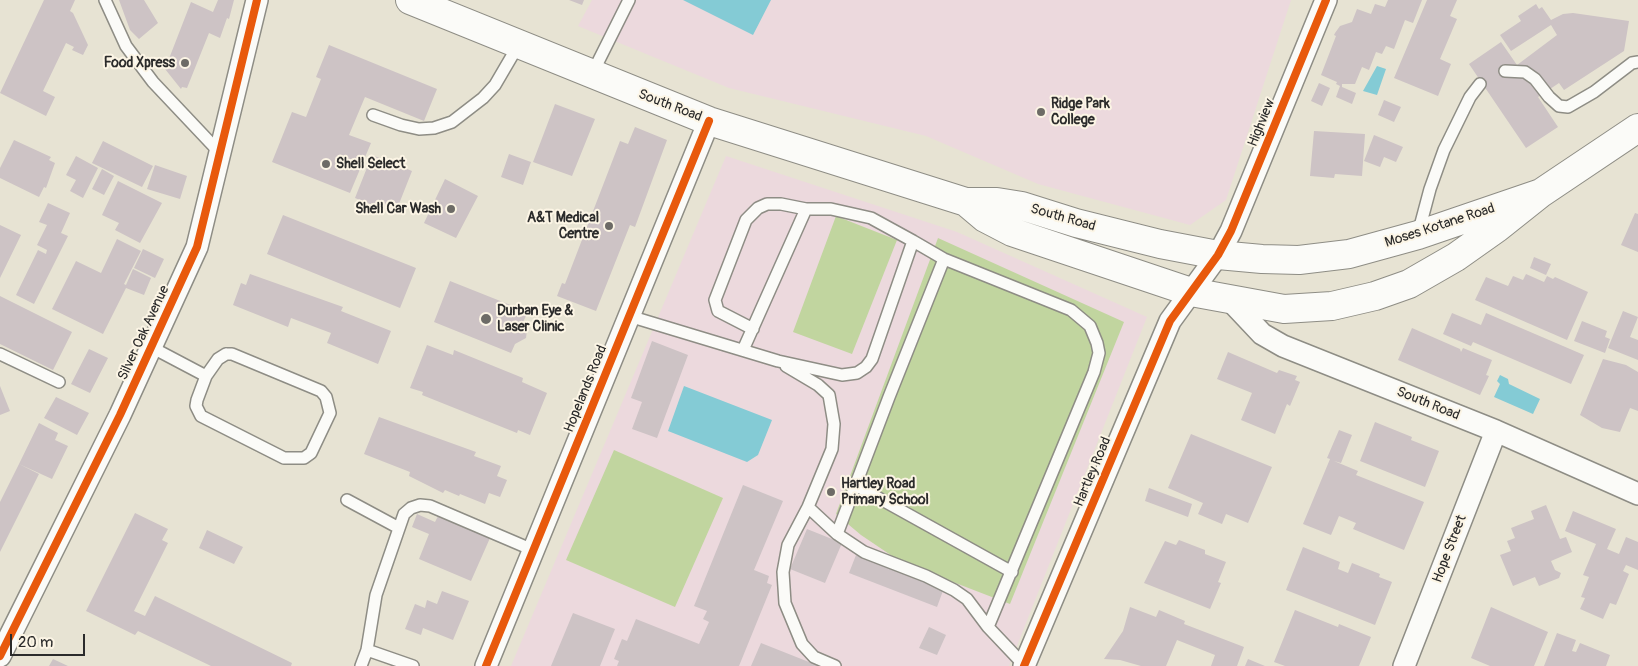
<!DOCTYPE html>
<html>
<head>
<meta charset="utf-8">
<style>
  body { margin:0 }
  #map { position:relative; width:1638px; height:666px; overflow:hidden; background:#e7e3d3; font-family:Pangolin,sans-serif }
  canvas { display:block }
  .scale { position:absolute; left:10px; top:634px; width:75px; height:22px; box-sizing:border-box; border:2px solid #2b2b2b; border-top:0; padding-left:6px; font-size:15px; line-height:18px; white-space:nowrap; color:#2b2b2b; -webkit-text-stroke:4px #fcf5e5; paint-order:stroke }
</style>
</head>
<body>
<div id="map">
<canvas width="1638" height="666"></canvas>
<div class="scale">20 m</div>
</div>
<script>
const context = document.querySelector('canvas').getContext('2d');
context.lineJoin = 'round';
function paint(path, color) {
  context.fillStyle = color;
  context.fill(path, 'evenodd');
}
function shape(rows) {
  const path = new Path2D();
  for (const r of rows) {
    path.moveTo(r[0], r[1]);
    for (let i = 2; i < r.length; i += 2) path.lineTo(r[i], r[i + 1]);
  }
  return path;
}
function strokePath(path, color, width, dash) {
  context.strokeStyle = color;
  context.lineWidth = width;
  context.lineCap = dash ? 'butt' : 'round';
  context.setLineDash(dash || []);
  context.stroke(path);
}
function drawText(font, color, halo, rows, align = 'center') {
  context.font = font + ' Pangolin,sans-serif';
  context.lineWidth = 4;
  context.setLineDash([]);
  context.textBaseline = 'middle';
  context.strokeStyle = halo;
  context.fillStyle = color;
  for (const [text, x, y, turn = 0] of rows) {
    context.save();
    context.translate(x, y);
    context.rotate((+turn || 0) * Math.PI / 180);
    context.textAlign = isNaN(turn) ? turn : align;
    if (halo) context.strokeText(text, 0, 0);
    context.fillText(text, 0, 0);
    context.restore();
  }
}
paint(shape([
  [592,0,1291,0,1226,200,1190,225,1038,184,926,136,729,88,578,26],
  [726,156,957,232,1147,317,1009,666,511,666]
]), '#ecd9dd');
paint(shape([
  [836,216,897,240,852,354,793,332],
  [938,238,1124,322,1010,604,901,562,861,535,836,514],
  [614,450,723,498,675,607,566,560]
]), '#c1d59f');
paint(shape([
  [683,0,771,0,753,35],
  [1377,66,1386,69,1377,95,1363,91],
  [1500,375,1508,379,1509,384,1540,399,1533,414,1494,397,1500,384,1497,381],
  [684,386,772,420,758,455,747,462,668,431]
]), '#84cbd5');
paint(shape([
  [44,0,75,0,70,11,73,13,88,45,83,55,72,50,74,47,66,43,43,91,55,97,46,116,0,93],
  [119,0,144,0,158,23,139,39,130,30],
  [218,0,234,0,229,19,227,18,220,38,209,33,187,88,182,87,181,89,165,69,191,2,213,12],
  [569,0,584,0,582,5],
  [1388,0,1422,0,1413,23,1405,20,1394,49,1386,46,1382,54,1376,52,1369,70,1362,67,1355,84,1342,84,1342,87,1356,93,1352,104,1336,97,1340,86,1336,84,1337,82,1321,75,1336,36,1334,35,1335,33,1340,26,1352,22,1357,9,1371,14,1375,4,1385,7],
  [1427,0,1457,0,1450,16,1457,19,1440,59,1451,64,1438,96,1394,78],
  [1536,4,1539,9,1542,7,1551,20,1563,14,1573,13,1629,21,1624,51,1564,90,1559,83,1538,97,1558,127,1526,148,1469,64,1501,42,1517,65,1557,35,1551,25,1511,51,1500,35,1521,21,1518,16],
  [329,45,437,89,424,121,365,97,349,135,371,143,350,193,272,162,292,112,306,117,321,79,316,77],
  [1319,83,1330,88,1322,106,1311,101],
  [1384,100,1401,107,1394,122,1378,115],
  [555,104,595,119,572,176,533,162],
  [635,127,667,140,635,227,630,225,596,311,557,296,562,283,565,284,620,141,628,144],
  [1314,131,1365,134,1362,176,1335,174,1334,178,1310,176],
  [1374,135,1403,147,1396,162,1384,157,1380,167,1364,161],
  [14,140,51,157,49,160,55,163,46,188,44,187,39,197,0,178,0,168],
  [103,141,153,166,142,187,92,163],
  [509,154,531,162,523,185,501,177],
  [372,155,412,171,395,214,355,198],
  [76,156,98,168,83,198,70,191,76,180,66,175],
  [155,165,187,176,180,199,147,189],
  [102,169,114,176,104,195,92,189],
  [445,179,478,196,456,238,424,223],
  [118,181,162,203,140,243,115,230,119,223,102,215],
  [48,203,70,213,61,233,68,236,34,304,16,295,38,250,46,254,47,250,37,245,47,225,39,222],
  [1635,213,1638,214,1638,252,1621,245],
  [283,215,416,268,400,308,267,254],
  [0,225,21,235,0,278],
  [117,239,141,251,124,284,126,285,133,269,151,278,144,295,126,288,103,334,52,309,76,261,101,273],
  [143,249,164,259,155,278,134,268],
  [1534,257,1551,264,1546,275,1530,268],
  [250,274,343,307,341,311,391,331,378,364,327,343,331,333,291,318,288,327,233,305,241,283,246,285],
  [1526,274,1544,282,1547,276,1553,279,1555,277,1588,292,1567,340,1475,300,1486,277,1508,286,1513,276,1523,280],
  [450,281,528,312,523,322,527,330,526,338,515,344,511,353,434,322],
  [0,296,72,332,53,370,0,344],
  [1623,311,1638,317,1630,337,1638,340,1638,360,1608,348],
  [1452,313,1481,325,1486,313,1584,355,1571,384,1473,342,1471,346,1443,334],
  [1582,321,1607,331,1605,337,1610,339,1605,353,1574,341],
  [1412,328,1460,349,1461,352,1463,348,1492,360,1486,375,1489,376,1480,395,1398,360],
  [652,341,688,355,657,438,632,429,642,402,631,398],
  [427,345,453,355,454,350,523,378,522,382,547,393,530,435,518,430,517,433,422,395,423,392,410,388],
  [89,349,108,358,90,393,71,384],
  [1228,352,1277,373,1279,370,1297,376,1295,380,1300,382,1290,406,1287,404,1275,434,1241,420,1252,393,1217,379],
  [1603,359,1626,365,1638,372,1638,411,1630,408,1620,432,1602,428,1580,415],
  [0,386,10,411,0,415],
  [56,397,89,413,77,435,44,418],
  [379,417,476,452,474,456,501,466,497,476,507,480,500,497,489,493,485,504,460,494,459,496,445,490,443,493,409,476,410,472,364,454],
  [1375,422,1412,437,1411,440,1439,451,1425,487,1360,461],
  [39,423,58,433,55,440,68,446,52,479,19,464],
  [1339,430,1352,435,1341,463,1334,461,1358,471,1356,475,1424,502,1404,550,1353,529,1356,523,1339,516,1331,535,1303,524,1330,459,1327,458],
  [1191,434,1272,467,1248,523,1226,514,1222,524,1198,514,1203,503,1168,488],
  [19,464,39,474,0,552,0,502],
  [743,485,783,501,754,570,769,576,767,583,772,585,739,666,617,666,619,661,614,659,622,639,627,641,636,619,699,644,709,622,703,619,707,611,694,606],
  [1149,488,1192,504,1188,517,1145,501],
  [1546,505,1560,539,1566,537,1572,552,1551,561,1555,570,1561,573,1559,578,1539,586,1535,577,1513,586,1500,555,1511,551,1507,541,1515,538,1511,528,1534,519,1531,511],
  [1573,511,1616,529,1607,549,1619,554,1626,537,1638,542,1638,570,1626,565,1623,571,1629,574,1616,605,1610,603,1603,619,1580,609,1585,598,1581,597,1589,577,1583,575,1596,544,1565,531],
  [135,513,168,529,162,540,168,543,134,611,145,616,155,596,292,663,291,666,211,666,138,631,135,635,86,611],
  [417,514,435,522,438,516,490,538,471,581,419,559,429,534,412,527],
  [807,529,842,543,825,583,790,569],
  [207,530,243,547,234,564,199,548],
  [1179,540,1205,550,1205,554,1226,562,1218,582,1221,583,1210,609,1144,583,1165,541,1176,545],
  [1303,547,1340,562,1338,569,1348,573,1352,563,1380,574,1379,577,1392,582,1375,625,1286,590],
  [856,555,944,588,937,607,849,573],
  [442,591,469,601,453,640,423,628,421,635,405,629,415,604,425,608,427,600,437,604],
  [1130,607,1156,617,1159,610,1185,621,1184,624,1244,647,1237,666,1211,666,1215,655,1177,640,1166,666,1141,666,1120,660,1104,659,1123,631],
  [1491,607,1548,632,1534,666,1490,666,1471,658],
  [1295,610,1338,627,1339,624,1371,637,1359,666,1285,666,1274,662],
  [573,613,615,629,600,666,551,666],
  [929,627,946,635,937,655,919,648],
  [1557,633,1576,640,1572,651,1576,652,1580,643,1610,655,1606,666,1544,666],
  [761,643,819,666,751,666],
  [53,659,68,666,49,666],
  [1248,659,1265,666,1245,666]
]), '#cdc3c5');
const service = shape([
  [105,0,126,46,153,82,221,154],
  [1505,71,1525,72,1535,79,1549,97,1559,106,1568,107,1594,92,1632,63,1638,62],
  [592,74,629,0],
  [373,115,401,125,419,129,434,128,452,122,483,98,495,85,519,44],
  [1418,234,1430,189,1444,150,1470,97,1480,84],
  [913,241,944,259,1071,310,1090,326,1097,343,1099,353,1094,372,988,627],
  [629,316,778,361,842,375,857,373,866,367,872,359,913,241,871,218,831,209,806,209,781,204,767,204,758,208,746,220,715,300,718,311,753,329],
  [151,347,206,376],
  [743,350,806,209],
  [0,354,59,382],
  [226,354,232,354,321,391,326,397,330,413,311,453,304,458,284,458,201,416,196,406,197,400,206,376,218,359,226,354],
  [786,366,818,385,829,395,834,424,832,449,808,507,788,545,783,572,785,603,802,644,814,657,835,666],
  [857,486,1012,572],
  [347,500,399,528],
  [808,507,837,534,864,552,926,576,954,590,967,599,988,627,1025,666],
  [837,534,889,397,944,259],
  [367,650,376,595,404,514,411,508,420,505,430,506,533,550],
  [361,666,367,650,413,666]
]);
const minor = shape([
  [1229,299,1262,334,1283,346,1496,431,1638,494],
  [0,656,120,415,197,247,257,0],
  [486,666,709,121],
  [1024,666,1170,321,1218,255,1231,231,1326,0],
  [1404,666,1496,431]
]);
const secondary = shape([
  [410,0,709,121,966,202,997,202,1022,206,1076,223,1160,244,1218,255,1262,259,1299,260,1349,254,1418,235,1541,193],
  [966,202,985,218,1012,232,1191,292,1284,309,1332,306,1375,296,1409,284,1456,257,1497,228,1541,193,1638,128]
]);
strokePath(service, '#8e8d85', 14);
strokePath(minor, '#8e8d85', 24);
strokePath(secondary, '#8e8d85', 30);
strokePath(service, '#fbfbf8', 11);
strokePath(minor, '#fbfbf8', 21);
strokePath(secondary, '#fbfbf8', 28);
strokePath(shape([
  [0,656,120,415,197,247,257,0],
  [486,666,709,121],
  [1024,666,1170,321,1218,255,1231,231,1326,0]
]), '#e8590c', 8);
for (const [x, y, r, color] of [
  [185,63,5,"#6d6b66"],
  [1041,112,5,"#6d6b66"],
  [326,164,5,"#6d6b66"],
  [451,209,5,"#6d6b66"],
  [609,226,5,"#6d6b66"],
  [486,319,6,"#6d6b66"],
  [831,492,5,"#6d6b66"]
]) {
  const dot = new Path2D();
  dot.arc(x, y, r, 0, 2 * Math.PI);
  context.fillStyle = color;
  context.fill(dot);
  strokePath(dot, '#fcf5e5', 2);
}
drawText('bold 14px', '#2b2b2b', '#fcf5e5', [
  ["Food Xpress",175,63,"right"],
  ["Ridge Park",1051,104],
  ["College",1051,120],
  ["Shell Select",336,164],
  ["Shell Car Wash",441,209,"right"],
  ["A&T Medical",599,218,"right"],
  ["Centre",599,234,"right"],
  ["Durban Eye &",497,311],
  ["Laser Clinic",497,327],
  ["Hartley Road",841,484],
  ["Primary School",841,500]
], 'left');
drawText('14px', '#2b2b2b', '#fcf5e5', [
  ["South Road",670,106,21],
  ["Highview",1262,123,-68],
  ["South Road",1063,218,16],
  ["Moses Kotane Road",1440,226,-18],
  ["Silver Oak Avenue",144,333,-65],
  ["Hopelands Road",586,389,-68],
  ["South Road",1428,404,22],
  ["Hartley Road",1093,472,-67],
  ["Hope Street",1450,549,-69]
]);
</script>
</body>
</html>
